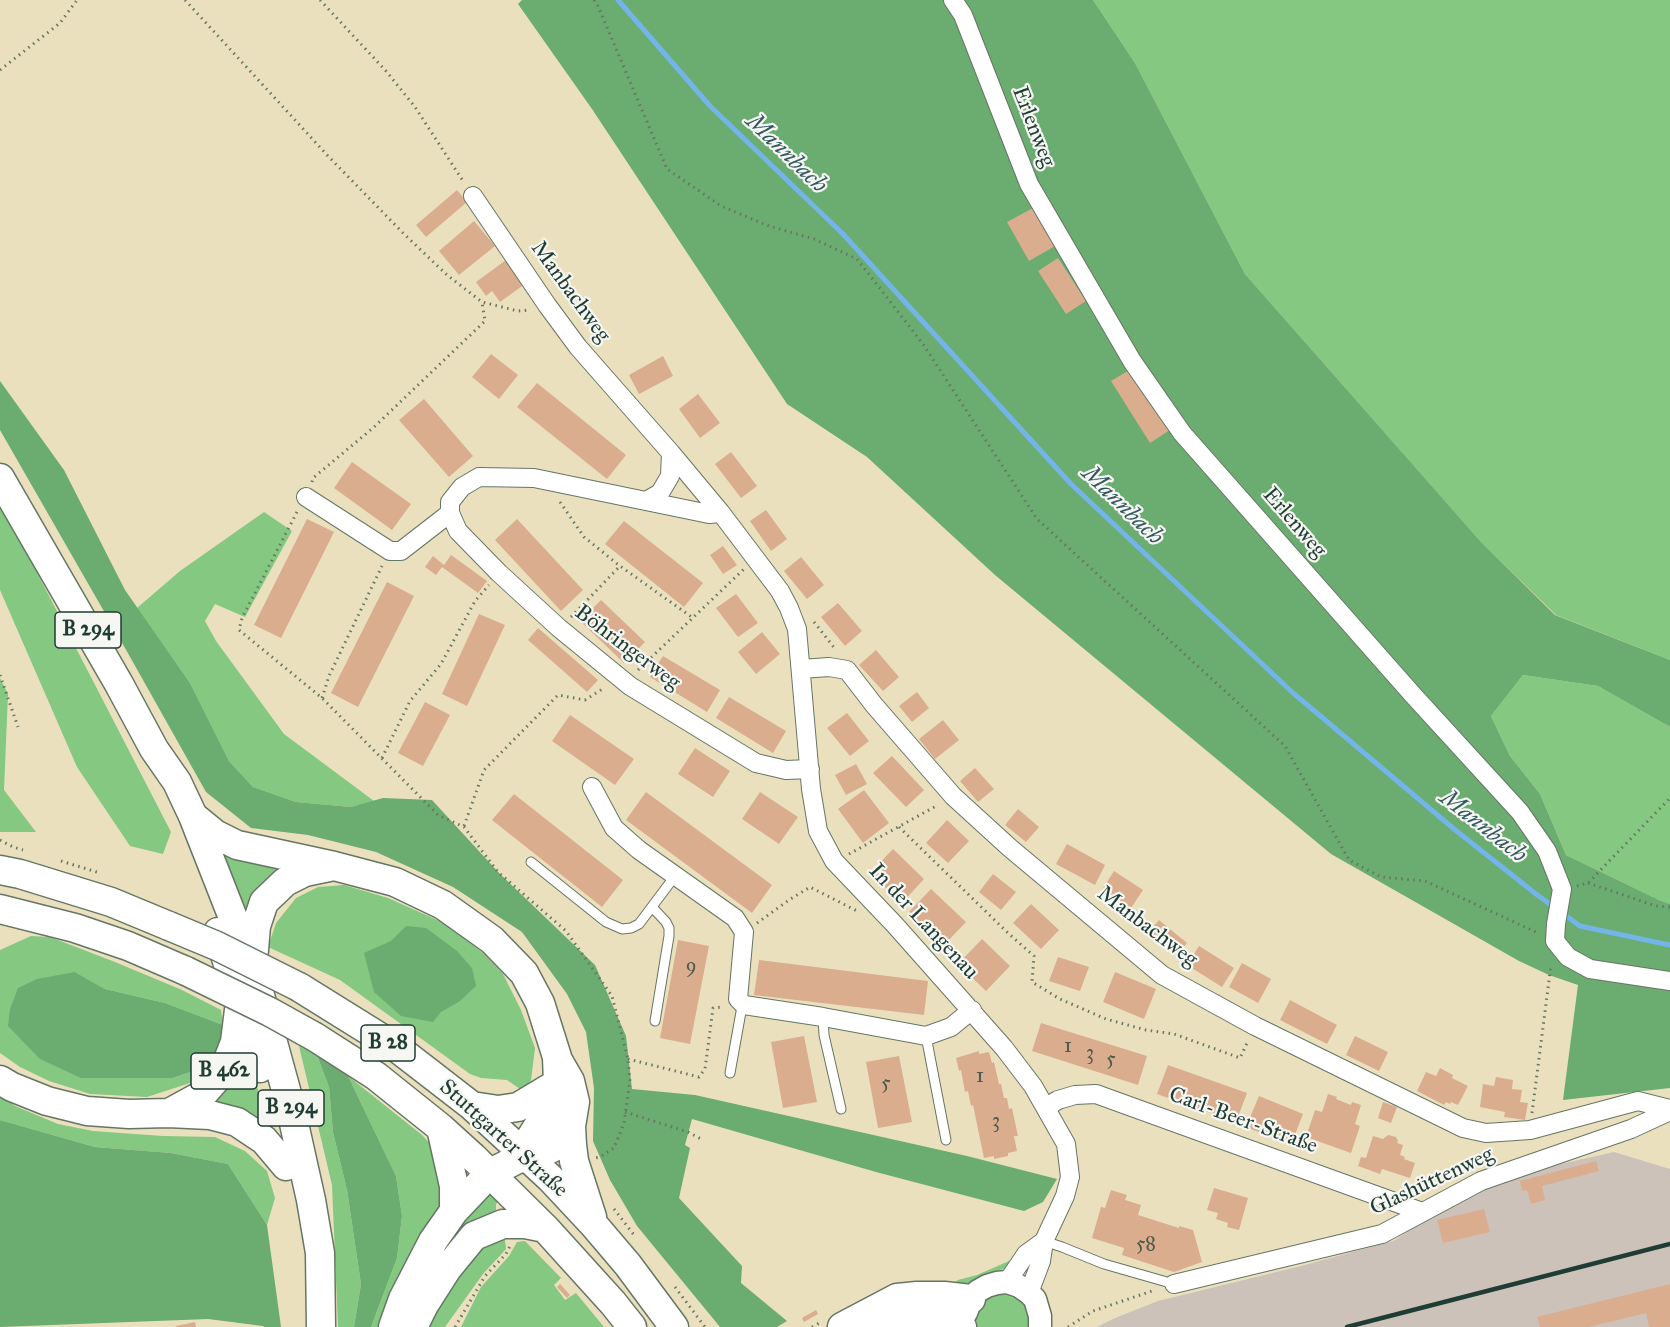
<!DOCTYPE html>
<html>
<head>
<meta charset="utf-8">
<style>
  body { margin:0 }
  canvas { display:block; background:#eae0be }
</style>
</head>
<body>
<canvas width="1670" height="1327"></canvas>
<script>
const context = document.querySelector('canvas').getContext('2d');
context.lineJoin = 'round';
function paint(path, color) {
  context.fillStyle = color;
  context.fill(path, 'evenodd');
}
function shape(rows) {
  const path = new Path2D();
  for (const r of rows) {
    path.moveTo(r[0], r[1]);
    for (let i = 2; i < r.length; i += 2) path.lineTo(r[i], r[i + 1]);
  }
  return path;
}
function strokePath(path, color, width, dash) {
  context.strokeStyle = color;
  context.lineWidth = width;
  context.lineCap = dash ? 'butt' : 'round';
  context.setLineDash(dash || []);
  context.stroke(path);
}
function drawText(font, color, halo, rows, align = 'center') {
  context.font = font + ' "IM FELL Great Primer",serif';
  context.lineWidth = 4.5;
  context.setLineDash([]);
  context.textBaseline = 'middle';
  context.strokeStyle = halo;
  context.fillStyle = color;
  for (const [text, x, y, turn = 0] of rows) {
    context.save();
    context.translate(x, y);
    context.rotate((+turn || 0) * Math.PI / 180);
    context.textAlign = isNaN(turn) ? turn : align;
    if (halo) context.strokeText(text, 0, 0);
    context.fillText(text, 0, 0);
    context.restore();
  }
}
paint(shape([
  [1614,1152,1670,1169,1670,1327,1097,1327,1115,1318,1158,1301,1301,1266,1393,1241,1432,1216,1472,1184]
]), '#ccc2b9');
paint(shape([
  [1093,0,1670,0,1670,660,1556,615,1482,543,1245,274,1135,63],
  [0,501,171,832,163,854,130,846,77,767,0,590],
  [264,512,292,531,245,617,215,604,205,621,216,641,284,734,374,801,351,807,296,802,253,787,229,761,190,683,137,608,180,571],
  [1523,675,1598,686,1670,727,1670,904,1659,900,1566,855,1540,794,1510,756,1491,716],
  [0,678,8,694,4,790,36,832,0,832],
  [221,851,292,865,247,918],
  [344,885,388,898,444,923,483,953,503,974,521,1010,535,1048,531,1080,523,1091,507,1080,481,1078,470,1074,340,980,268,947,276,923,296,898,318,887],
  [31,936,50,937,115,962,182,990,221,1010,223,1025,165,1003,105,989,75,972,173,1078,208,1066,190,1083,147,1097,90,1094,49,1081,20,1067,0,1053,0,950],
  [299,1046,317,1055,329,1087,333,1132,347,1190,361,1284,354,1327,338,1327,332,1185],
  [248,1049,267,1126,209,1100],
  [348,1076,422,1135,439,1153,450,1192,386,1327,371,1327,397,1258,402,1216,396,1176],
  [0,1095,15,1106,58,1124,93,1131,163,1136,215,1137,245,1151,267,1171,275,1198,267,1225,228,1164,171,1153,95,1147,0,1120],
  [486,1186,500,1200,496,1204,496,1215,409,1298],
  [501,1234,505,1240,506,1249,483,1274,445,1327,422,1327,469,1249],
  [525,1241,561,1278,554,1285,565,1300,576,1293,604,1327,461,1327,481,1287,509,1256,517,1242],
  [1009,1261,1013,1263,1006,1268,987,1274,967,1285,953,1284,958,1280,977,1275],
  [1010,1293,1024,1302,1030,1318,1029,1327,976,1327,975,1321,976,1312,979,1304,992,1294]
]), '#84c882');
paint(shape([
  [522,0,1093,0,1135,63,1245,274,1482,543,1555,615,1670,660,1670,727,1598,686,1523,675,1491,716,1510,756,1540,794,1566,855,1659,900,1670,904,1670,1088,1563,1100,1578,985,1549,975,1519,961,1331,854,995,575,867,457,787,404,592,109,518,4],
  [0,381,64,470,125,590,190,683,229,761,253,787,296,802,351,807,383,798,432,800,500,874,595,965,626,1036,632,1089,695,1095,967,1156,1057,1179,1043,1202,1024,1211,876,1172,692,1119,685,1145,690,1148,679,1198,742,1266,741,1283,787,1321,777,1327,720,1327,637,1226,610,1180,593,1141,594,1088,586,1032,567,994,522,932,453,887,376,852,308,835,251,828,206,792,125,648,0,430],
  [406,926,426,928,457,951,472,968,476,986,460,1001,441,1012,433,1022,401,1016,374,992,364,953,391,941],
  [75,972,105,989,165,1003,223,1025,219,1056,208,1066,173,1078,81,1078,40,1059,8,1026,10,1009,18,988,37,979],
  [317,1055,348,1076,396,1176,402,1216,397,1258,371,1327,354,1327,361,1284,347,1190,333,1132,329,1087],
  [0,1120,95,1147,171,1153,228,1164,267,1225,281,1327,264,1327,263,1326,208,1319,0,1327]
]), '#6bac70');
strokePath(shape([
  [618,0,710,106,843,234,1071,484,1292,692,1454,829,1536,894,1580,926,1670,945]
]), '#73b5e8', 5);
paint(shape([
  [457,190,467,202,426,237,416,225],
  [1033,208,1055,246,1029,261,1007,222],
  [474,221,495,246,459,275,439,251],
  [1058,258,1086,301,1066,314,1038,271],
  [506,260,525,284,500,302,492,291,486,296,476,282],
  [491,354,518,375,499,399,472,377],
  [663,356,673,376,639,394,629,375],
  [1131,369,1170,430,1150,443,1111,381],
  [537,383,626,455,607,479,517,407],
  [698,394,720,423,700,438,679,409],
  [424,399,473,456,449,477,399,420],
  [731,452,757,486,741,498,715,464],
  [352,462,411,504,392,530,334,488],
  [766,510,787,539,771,551,750,521],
  [307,519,334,532,281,638,254,625],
  [517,519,583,590,561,611,495,540],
  [624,521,703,583,684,607,605,544],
  [723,546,737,565,723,574,710,555],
  [451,555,487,581,478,593,442,567,436,575,425,567,433,556,444,565],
  [801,557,824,585,807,599,784,571],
  [387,582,414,596,358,707,331,693],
  [736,594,758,623,738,637,716,608],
  [601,600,645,642,624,663,580,621],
  [838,603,862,631,845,646,821,617],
  [479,614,505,625,467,706,442,694],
  [538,628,598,680,587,692,528,640],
  [762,632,780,654,756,674,738,652],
  [876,650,899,677,883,691,859,665],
  [663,656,720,690,707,712,650,677],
  [917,692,929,708,912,722,899,706],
  [729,697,786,731,773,753,716,718],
  [425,702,450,715,423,766,398,753],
  [847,713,869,741,850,756,827,728],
  [570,715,634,759,615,785,552,741],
  [943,720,959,740,935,759,919,739],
  [695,748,730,771,713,797,678,774],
  [892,756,924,790,906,807,873,773],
  [856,764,867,784,846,795,835,775],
  [975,768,994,789,978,802,960,781],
  [864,790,889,823,863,843,838,809],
  [646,792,772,885,752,913,626,820],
  [760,792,798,817,779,844,742,819],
  [514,794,623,880,602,907,492,820],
  [1018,809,1039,827,1026,842,1005,825],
  [947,820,969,841,948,863,926,843],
  [1067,844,1105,865,1095,885,1056,864],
  [893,849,924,879,902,903,870,873],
  [1114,871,1143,890,1131,908,1102,890],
  [993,874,1016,892,1001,910,979,892],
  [931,889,966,922,944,945,909,912],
  [1031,904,1059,930,1041,949,1013,923],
  [1159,920,1187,943,1177,955,1149,932],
  [982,939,1010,966,986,991,958,964],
  [678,940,709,946,690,1044,660,1038],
  [1199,946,1234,968,1222,987,1187,965],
  [1058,957,1089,967,1080,991,1049,981],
  [759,960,928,981,924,1015,754,995],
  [1242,963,1271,979,1258,1003,1229,987],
  [1115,972,1156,989,1144,1019,1103,1002],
  [1290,1000,1337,1025,1327,1044,1280,1020],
  [1041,1023,1147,1056,1138,1085,1032,1051],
  [804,1036,817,1102,783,1108,771,1042],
  [1355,1036,1388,1052,1379,1071,1346,1055],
  [979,1051,979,1054,989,1052,992,1063,994,1062,999,1084,1001,1084,1004,1098,1007,1098,1009,1109,1012,1108,1018,1136,1014,1136,1017,1151,1008,1153,1008,1156,994,1159,994,1156,984,1158,973,1105,971,1106,968,1091,965,1092,961,1070,959,1071,956,1058],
  [899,1056,912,1122,878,1128,866,1062],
  [1168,1065,1247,1093,1236,1122,1157,1094],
  [1440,1068,1453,1075,1452,1078,1468,1086,1458,1105,1451,1102,1450,1104,1446,1102,1444,1105,1417,1091,1426,1072,1436,1076],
  [1496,1077,1513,1080,1512,1089,1522,1090,1520,1102,1528,1103,1525,1120,1504,1117,1505,1112,1480,1107,1483,1084,1494,1086],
  [1328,1094,1337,1097,1336,1099,1351,1105,1352,1102,1361,1105,1355,1124,1360,1126,1351,1153,1306,1137,1315,1110,1322,1112],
  [1259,1096,1303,1114,1291,1145,1246,1127],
  [1383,1102,1397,1107,1391,1123,1378,1118],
  [1388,1135,1396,1137,1398,1141,1397,1143,1403,1145,1400,1155,1405,1157,1404,1159,1415,1163,1410,1178,1382,1169,1380,1174,1358,1166,1361,1157,1366,1158,1373,1136,1383,1139],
  [1596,1161,1599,1171,1542,1186,1545,1200,1531,1204,1527,1190,1522,1191,1520,1181],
  [1214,1188,1248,1198,1239,1230,1227,1227,1228,1223,1216,1219,1218,1213,1207,1210],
  [1111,1190,1127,1195,1125,1200,1141,1205,1138,1215,1179,1228,1179,1226,1193,1230,1202,1262,1174,1272,1122,1255,1124,1248,1092,1238,1101,1207,1105,1208],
  [1484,1209,1490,1232,1443,1243,1437,1220],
  [560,1284,570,1295,567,1298,557,1287],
  [1670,1284,1670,1327,1649,1327,1646,1313,1589,1327,1540,1327,1537,1317],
  [816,1310,818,1314,804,1322,802,1318],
  [195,1322,196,1327,176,1327,176,1326]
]), '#daad8f');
const service = shape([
  [531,862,606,922,622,929,631,928,639,924,675,876],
  [652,907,666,922,669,928,669,936,655,1021],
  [823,1017,824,1035,841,1109],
  [926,1036,946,1140],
  [730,1073,741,1012,744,1005],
  [1044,1241,1062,1247,1104,1264,1174,1284]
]);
const minor = shape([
  [953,0,963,15,1029,184,1132,361,1182,433,1413,695,1520,812,1547,851,1562,889,1556,924,1555,941,1568,957,1590,969,1670,981],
  [473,196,547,305,578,347,671,453,721,513,780,591,789,608,797,629,811,789,818,831,834,861,895,925,1004,1048,1033,1086,1066,1144,1070,1177,1065,1196,1044,1241,1041,1261,1029,1293],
  [306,497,390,551,401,551,450,513],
  [646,501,660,493,670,476,671,453],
  [721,513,709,514,534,478,479,477,462,487,450,502,450,513,458,531,499,573,559,628,630,686,756,763,786,770,810,769],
  [801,669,829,667,847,670,874,705,953,796,1010,848,1162,975,1255,1026,1463,1128,1486,1133,1530,1130,1638,1101,1670,1109],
  [592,787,614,828,639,850,735,918,744,932,738,999,744,1005,823,1017,926,1036,951,1027,972,1010],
  [1046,1107,1058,1100,1075,1095,1096,1094,1422,1212],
  [1007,1282,1026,1254,1044,1241],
  [1174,1284,1382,1234,1481,1181,1631,1129,1670,1111]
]);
const tertiary = shape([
  [966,1313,971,1299,978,1291,987,1286,997,1283,1007,1282,1019,1286,1029,1293,1035,1299,1040,1316,1040,1327]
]);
const primary = shape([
  [0,478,119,684,154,749,177,782,193,816,252,966,289,1101,311,1200,320,1253,321,1327],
  [193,816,215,834,237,845,334,866,395,882,443,905,492,940,524,973,540,1003,557,1057,558,1083,552,1104,528,1142,526,1155],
  [0,870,20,874,111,902,169,926],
  [0,909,75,928,128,946,186,971],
  [218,932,260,1068],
  [253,961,256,926,264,902,285,882,305,872,329,867],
  [299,987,397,1048,472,1106,550,1178,594,1225,628,1265,674,1327],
  [315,1037,376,1076,441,1128,473,1157,545,1228,613,1303,632,1327],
  [0,1080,12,1087,47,1101,87,1111,129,1114,168,1113,210,1115,237,1122,264,1140,286,1166],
  [472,1106,498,1110,518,1107,558,1083],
  [169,1113,202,1095,224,1070,235,1042,239,1010],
  [571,1126,572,1145,574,1161,592,1217],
  [441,1128,454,1186,454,1211],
  [393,1327,403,1299,433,1241,454,1211,490,1173,526,1155,540,1154,552,1148,571,1126,575,1102,570,1081,559,1062],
  [413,1327,424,1305,447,1269,474,1236,503,1224,525,1224,545,1228],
  [842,1327,897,1298,917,1296,944,1296,971,1299],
  [884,1327,892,1322,918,1315,941,1316,962,1327]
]);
strokePath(service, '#667664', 11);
strokePath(minor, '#667664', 20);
strokePath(tertiary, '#667664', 25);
strokePath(primary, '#667664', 31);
strokePath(shape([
  [185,0,328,156,403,233,447,275,482,302,518,311,529,310],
  [320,0,386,71,415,107,463,181],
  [594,0,598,6,667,169,721,206,769,226,814,239,857,259,923,344,1037,519,1285,746,1349,860,1381,877,1425,881,1538,933],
  [0,70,60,23,77,0],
  [312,482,313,478,373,428,485,321,482,302],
  [560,502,584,537,620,566,693,618],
  [297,512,242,618,239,630,322,698,438,815,464,827,498,872,566,931,612,996,628,1059,630,1081,624,1123,614,1148,600,1157,595,1158],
  [571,617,620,566],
  [814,622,836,650],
  [638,670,744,569],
  [0,675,18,727],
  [322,698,329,676,382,566],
  [382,758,410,701,441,664,475,601,489,585],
  [464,826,484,770,558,695,585,700,604,688],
  [899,827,1008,933,1034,956,1032,982,1060,999,1106,1019,1146,1030,1174,1034,1240,1058,1248,1041],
  [0,840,13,847,23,850],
  [849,854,938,805],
  [61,861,100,873],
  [1588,883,1656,906,1670,907],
  [1577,886,1588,883,1670,798],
  [757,923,789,900,810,887,857,911],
  [628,1059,699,1077,705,1069,713,1008,723,1007],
  [625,1112,688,1132,701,1139],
  [1532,1113,1551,965],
  [614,1209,634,1235],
  [675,1287,705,1327],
  [455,1327,485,1276,506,1254,510,1246],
  [812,1327,821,1322],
  [1068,1327,1093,1311,1152,1291]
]), '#667664', 3, [1.5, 4.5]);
strokePath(service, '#fff', 9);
strokePath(minor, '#fff', 18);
strokePath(tertiary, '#fff', 22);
strokePath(primary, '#fff', 28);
strokePath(shape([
  [1347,1327,1670,1244]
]), '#1f3d34', 4.5);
const primaryBridge = shape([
  [169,926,217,946,299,987],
  [186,971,270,1012,315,1037]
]);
strokePath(primaryBridge, '#667664', 31, []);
strokePath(primaryBridge, '#fff', 28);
drawText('20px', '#4e594b', null, [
  ["9",691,967],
  ["1",1068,1047],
  ["3",1090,1054],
  ["5",1111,1060],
  ["1",980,1077],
  ["5",886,1084],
  ["3",996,1122],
  ["58",1146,1245]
]);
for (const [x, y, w] of [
  [88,630,66],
  [388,1043,54],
  [224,1071,66],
  [291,1108,66]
]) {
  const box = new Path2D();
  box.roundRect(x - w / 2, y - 18, w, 36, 4.5);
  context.fillStyle = '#f6f6f2';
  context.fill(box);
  strokePath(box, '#1f3d34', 1.5);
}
drawText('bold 21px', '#1f3d34', null, [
  ["B 294",88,630],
  ["B 28",388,1043],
  ["B 462",224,1071],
  ["B 294",291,1108]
]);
drawText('22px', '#1f3d34', '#f6f6f2', [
  ["Erlenweg",1033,127,69],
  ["Manbachweg",570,292,54],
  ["Erlenweg",1294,523,49],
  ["Böhringerweg",627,648,37],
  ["In der Langenau",923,922,47],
  ["Manbachweg",1147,927,37],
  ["Carl-Beer-Straße",1243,1121,20],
  ["Stuttgarter Straße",503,1139,42],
  ["Glashüttenweg",1432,1182,-25]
]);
drawText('italic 24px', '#345b61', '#f6f6f2', [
  ["Mannbach",786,154,44],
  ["Mannbach",1122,506,44],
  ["Mannbach",1483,827,38]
]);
</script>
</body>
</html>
